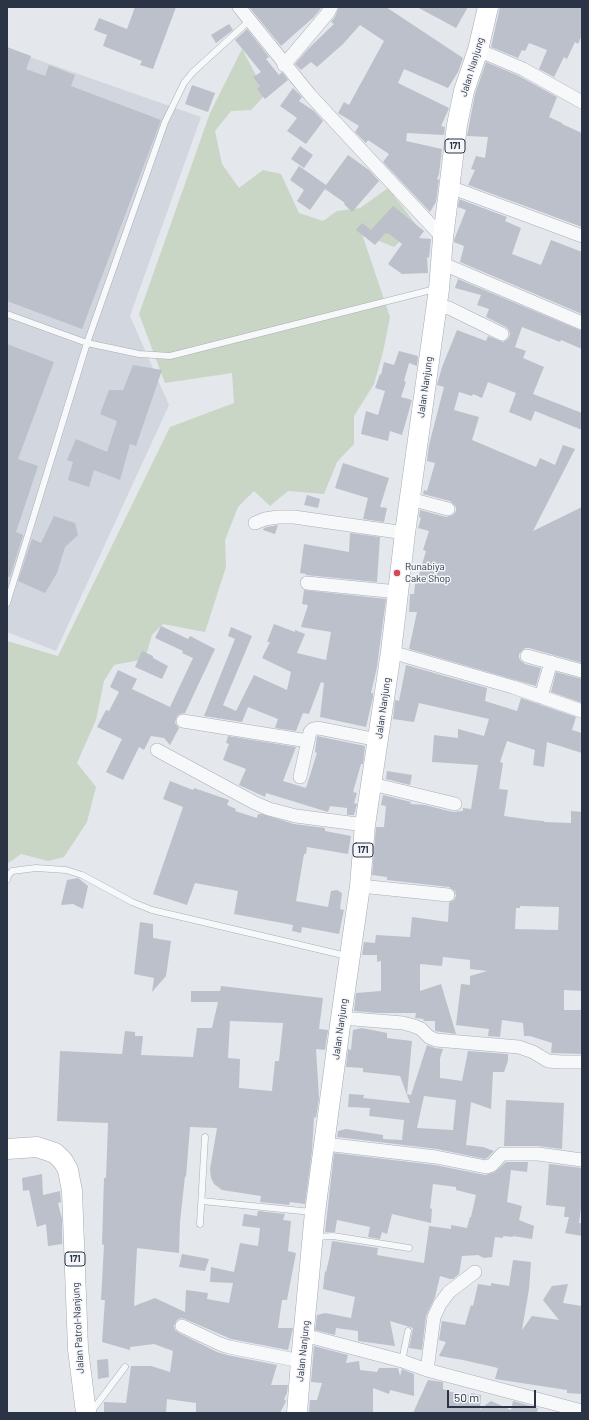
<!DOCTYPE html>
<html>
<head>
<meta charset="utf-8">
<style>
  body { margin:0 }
  #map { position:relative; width:589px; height:1420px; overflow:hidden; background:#e4e7ec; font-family:Barlow,sans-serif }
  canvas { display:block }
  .frame { position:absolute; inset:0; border:8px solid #2b3445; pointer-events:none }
  .scale { position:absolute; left:447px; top:1390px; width:89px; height:18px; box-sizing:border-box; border:2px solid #2b3445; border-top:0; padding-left:5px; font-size:12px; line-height:14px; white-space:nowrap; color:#2b3445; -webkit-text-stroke:3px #f4f6f9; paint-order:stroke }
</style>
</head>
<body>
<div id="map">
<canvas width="589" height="1420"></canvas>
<div class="frame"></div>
<div class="scale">50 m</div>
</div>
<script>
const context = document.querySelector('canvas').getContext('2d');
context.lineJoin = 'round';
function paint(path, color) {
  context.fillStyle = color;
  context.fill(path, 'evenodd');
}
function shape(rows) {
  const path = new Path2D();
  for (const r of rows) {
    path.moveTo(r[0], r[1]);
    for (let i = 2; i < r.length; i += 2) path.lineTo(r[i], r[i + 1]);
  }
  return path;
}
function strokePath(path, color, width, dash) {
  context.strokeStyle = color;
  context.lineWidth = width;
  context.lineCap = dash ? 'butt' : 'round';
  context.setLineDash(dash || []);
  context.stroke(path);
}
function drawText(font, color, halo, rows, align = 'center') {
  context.font = font + ' Barlow,sans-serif';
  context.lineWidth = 3;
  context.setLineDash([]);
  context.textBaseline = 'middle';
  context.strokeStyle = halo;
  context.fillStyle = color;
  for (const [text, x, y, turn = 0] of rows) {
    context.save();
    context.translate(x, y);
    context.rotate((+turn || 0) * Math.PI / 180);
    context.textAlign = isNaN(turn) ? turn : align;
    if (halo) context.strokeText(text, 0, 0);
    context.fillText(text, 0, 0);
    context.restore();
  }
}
paint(shape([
  [7,49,201,117,130,316,169,405,56,651,7,632]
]), '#d2d6de');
paint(shape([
  [242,49,266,94,251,110,231,111,215,131,222,164,239,188,263,170,281,174,299,213,323,221,337,211,360,208,388,188,417,226,394,247,362,234,390,317,383,352,374,384,354,416,354,444,337,462,324,494,288,491,270,506,254,491,238,507,225,540,226,567,205,632,163,624,152,635,145,659,114,665,104,681,96,720,77,763,96,787,87,822,64,857,48,861,21,854,7,864,7,641,58,656,170,427,234,403,232,373,165,383,139,314,210,113]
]), '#c9d6c5');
paint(shape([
  [135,7,176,7,153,69,140,65,142,61,103,46,107,35,94,30,99,18,127,29],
  [249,7,322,7,314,17,281,46],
  [339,7,386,7,463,58,458,72,448,88,404,69,398,83,449,108,441,126,445,127,444,135,407,133,406,141,442,149,439,174,437,179,439,180,436,202,430,212,383,162,389,154,368,140,366,143,355,132,359,126,338,113,344,102,349,105,384,41,360,25,343,44,317,67,311,62,301,70,295,64,309,48,334,24,331,22,335,17],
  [417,7,468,7,456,28],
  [500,7,582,7,582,35,578,44,575,42,567,59,564,57,554,77,539,69,547,50,529,43,525,51,522,50,518,58,491,47],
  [229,24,233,30,216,43,211,35],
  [247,29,269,57,266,59,279,75,282,72,288,80,265,99,257,89,260,86,253,77,261,72,235,40],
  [7,47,31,56,26,69,45,76,49,65,75,75,71,86,161,120,82,329,7,301],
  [486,62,519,76,557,97,549,117,562,123,562,124,582,133,582,227,468,185,475,170,471,169,476,156,485,158,488,137,467,136,475,94],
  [192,85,215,93,208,112,185,104],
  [293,88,302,97,299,101,314,111,323,121,306,144,287,131,297,118,280,106],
  [300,146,313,155,304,168,291,159],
  [348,155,369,170,379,181,352,212,344,204,345,203,325,189,310,210,297,201,304,190,290,180,299,166,326,185],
  [459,199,507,217,505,221,521,228,512,254,541,265,551,240,582,252,582,314,460,262,464,246,454,242,454,240,466,210,458,207],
  [393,206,424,231,419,238,431,239,429,258,427,257,428,273,402,274,388,264,402,244,388,233,387,234,385,233,375,245,356,230,362,223,371,230],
  [458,279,582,331,582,349,561,340,560,342,522,327,515,347,526,351,523,358,544,367,533,394,582,413,582,430,535,411,531,421,509,412,516,393,488,382,482,398,473,394,472,396,459,392,454,410,479,417,472,440,536,467,540,458,555,465,563,445,575,449,533,531,582,507,582,663,529,648,525,648,519,654,519,658,521,661,525,664,541,668,536,686,409,649,417,612,409,612,410,594,414,594,416,575,419,575,426,551,423,550,429,531,418,528,421,518,419,517,420,510,446,517,453,515,456,511,456,507,450,501,423,494,424,490,427,491,435,463,427,461,429,445,444,387,437,385,442,367,457,330,486,341,488,336,503,342,509,338,510,334,509,330,506,327,486,317,489,309,477,305,481,295,455,288],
  [7,344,54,362,18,459,38,466,16,532,23,535,10,577,7,576],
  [399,351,418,356,417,366,409,363,404,381,406,382,401,397,412,400,402,435,390,431,388,441,361,434,366,411,378,415,385,391,375,388,380,374,381,375,384,362,394,365],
  [133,365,162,370,136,446,130,444,120,480,94,470,89,487,68,480,73,462,67,460,76,439,107,452,117,421,100,414,109,390,123,390],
  [343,463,389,478,380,507,387,508,384,522,363,519,368,498,335,488],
  [307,495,320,499,318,508,304,505],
  [54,516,75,523,78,535,65,547,57,573,45,593,18,581,32,539,41,543],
  [278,525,275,534,263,530,264,528,267,527],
  [350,533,380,537,377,582,306,575,306,574,300,573,304,544,349,552],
  [304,590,386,599,377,667,371,693,373,693,373,697,366,727,320,717,324,683,321,682,309,714,303,713,296,731,275,728,278,719,248,707,242,722,204,716,235,639,228,636,231,627,252,636,223,705,236,711,254,675,287,690,291,672,262,658,270,642,267,642,274,624,295,632,295,630,305,634,297,653,326,660,331,632,301,627,308,605,302,604],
  [161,626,188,639,190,636,215,649,185,713,180,714,177,716,175,723,179,728,170,745,164,738,151,736,144,750,139,747,123,780,106,772,122,739,97,727,106,710,109,711,119,692,110,687,118,670,137,679,132,689,170,707,193,658,182,653,183,651,155,638],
  [142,651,153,656,153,658,168,666,162,679,135,667],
  [406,665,487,688,485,701,517,711,521,698,576,717,572,730,582,733,582,753,547,742,544,767,533,765,535,750,507,741,500,762,503,763,499,789,508,790,504,816,532,820,544,821,544,822,571,823,571,811,582,812,581,919,582,919,582,991,564,990,564,1010,582,1010,582,1054,551,1053,552,1043,530,1036,524,1036,523,1023,502,1020,500,1037,488,1036,489,1029,456,1025,461,984,470,985,470,976,487,971,470,969,470,960,443,957,442,966,420,964,420,991,441,984,456,1034,435,1031,435,1021,423,1021,424,1019,415,1018,416,1013,377,1013,354,1011,356,993,381,991,381,961,377,962,377,955,362,955,364,942,375,943,376,935,410,937,412,917,448,922,449,903,454,900,456,896,455,891,449,887,387,880,387,877,372,875,376,827,384,827,386,806,381,805,383,795,411,802,410,804,425,805,453,812,463,811,463,808,471,809,478,765,432,762,434,735,458,738,458,729,484,736,489,719,419,703,414,722,393,719,395,700,399,701],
  [520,906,559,907,558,930,515,929,516,908,520,908],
  [556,672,582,679,582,703,551,692],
  [228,736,296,747,283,781,306,788,317,753,315,752,317,736,365,746,363,764,361,764,353,792,357,793,354,803,357,804,354,815,347,815,347,808,330,806,328,812,266,793,265,797,239,785,246,769,223,760,229,744,226,743],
  [387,771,412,775,410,785,386,779],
  [170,781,193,790,194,788,229,800,227,805,236,809,235,811,257,818,258,814,262,814,294,824,325,828,325,831,351,836,348,854,307,847,306,854,304,854,296,901,328,907,331,891,337,890,342,893,340,909,344,910,339,934,302,927,301,933,292,931,293,925,234,914,238,891,195,883,187,905,153,894,183,807,163,799],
  [78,878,88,886,83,909,73,904,61,905,67,880],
  [140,922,153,924,153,938,171,941,166,976,152,992,154,978,134,974],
  [221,986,323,998,319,1029,328,1030,325,1050,316,1049,319,1098,316,1118,314,1117,312,1151,305,1204,290,1202,289,1205,260,1202,261,1196,222,1190,214,1184,211,1178,210,1169,217,1128,190,1127,186,1177,185,1176,180,1222,179,1253,137,1248,134,1306,155,1298,185,1312,186,1290,208,1293,207,1299,229,1303,233,1283,210,1282,211,1267,234,1272,240,1243,258,1246,260,1228,242,1226,244,1214,257,1216,258,1211,285,1214,283,1220,291,1221,288,1251,296,1253,287,1300,282,1300,278,1328,293,1328,288,1350,231,1339,185,1319,181,1318,177,1320,174,1326,175,1330,179,1333,217,1352,227,1355,277,1365,271,1385,288,1385,287,1393,284,1399,286,1401,280,1413,196,1413,196,1403,167,1399,166,1413,104,1413,104,1402,126,1403,131,1366,151,1366,170,1372,173,1351,154,1344,130,1347,130,1350,102,1342,105,1300,101,1300,104,1245,102,1244,104,1178,106,1178,108,1123,57,1121,60,1051,122,1054,125,1031,135,1032,135,1036,143,1036,141,1055,193,1057,197,1028,212,1028,218,1002,191,1002,191,991,220,991],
  [230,1021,283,1023,279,1061,275,1061,272,1091,239,1088,240,1059,228,1058],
  [362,1028,387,1033,387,1038,412,1041,407,1094,411,1095,427,1045,435,1048,443,1049,440,1058,440,1078,462,1081,468,1051,508,1054,508,1061,504,1072,493,1072,491,1109,471,1102,466,1145,483,1147,494,1151,487,1158,485,1159,437,1149,337,1137,338,1131,346,1129,383,1135,383,1139,402,1140,404,1120,369,1116,370,1108,348,1107,349,1094,364,1095,363,1098,410,1103,400,1076,363,1072,363,1068,346,1067,348,1049,351,1050,353,1030],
  [424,1096,456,1100,453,1130,417,1128],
  [506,1100,564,1103,562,1149,538,1146,504,1146],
  [334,1153,435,1165,485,1175,495,1172,506,1162,528,1162,527,1172,511,1170,507,1202,522,1206,519,1220,534,1226,532,1239,513,1236,513,1237,503,1236,503,1238,495,1237,492,1257,484,1258,478,1255,462,1256,459,1274,453,1279,450,1279,440,1276,435,1297,426,1316,422,1350,409,1348,413,1328,390,1321,395,1346,358,1341,358,1331,336,1328,335,1335,315,1330,317,1315,325,1313,351,1318,355,1297,323,1289,325,1271,326,1272,330,1255,332,1241,378,1248,377,1255,424,1263,429,1226,451,1229,451,1225,467,1228,470,1217,471,1217,476,1195,456,1190,456,1187,433,1184,430,1208,432,1209,431,1223,392,1214,387,1234,382,1232,380,1239,368,1237,370,1227,337,1220,335,1232,325,1232],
  [549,1164,582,1168,582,1201,579,1223,582,1223,582,1236,565,1233,569,1217,564,1217,565,1207,546,1205],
  [42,1174,43,1195,60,1191,61,1202,58,1203,62,1219,62,1244,48,1246,46,1224,37,1227,29,1190,23,1191,22,1178],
  [182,1254,209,1259,205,1271,179,1267],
  [513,1260,531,1262,529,1289,522,1330,532,1316,559,1320,543,1300,552,1286,568,1284,563,1303,582,1306,582,1394,567,1393,567,1390,495,1379,498,1368,463,1360,439,1356,446,1342,439,1340,442,1321,465,1325,471,1305,473,1306,478,1284,491,1286,491,1283,509,1286],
  [314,1346,348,1355,346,1363,359,1361,360,1370,377,1372,379,1368,398,1368,400,1376,402,1369,414,1374,414,1396,390,1390,389,1394,373,1388,373,1413,309,1413,310,1400,317,1400,322,1383,311,1382],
  [108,1359,109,1377,98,1379,97,1360],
  [428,1380,443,1382,443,1389,451,1392,471,1395,471,1393,481,1395,480,1409,491,1401,511,1410,513,1401,538,1408,537,1413,413,1413]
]), '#bbc0ca');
const service = shape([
  [7,314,87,343,139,354,170,356,435,289],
  [7,603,87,343,165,122,184,83,193,72,250,20],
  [7,880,8,876,12,871,36,868,66,870,82,875,132,902,152,910,347,956],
  [202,1201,312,1212],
  [200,1224,205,1137],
  [315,1237,333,1236,409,1248],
  [402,1361,408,1331],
  [91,1412,125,1367]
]);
const minor = shape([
  [239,7,310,95,443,238],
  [478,50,523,69,582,102],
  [284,65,328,13,331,7],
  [450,187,582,236],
  [441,263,582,323],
  [436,306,449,308,502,334],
  [410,499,448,509],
  [255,523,265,519,278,517,294,517,405,533],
  [307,583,398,592],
  [391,652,513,687,582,711],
  [527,656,582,671],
  [541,697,551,662],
  [183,721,308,741],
  [157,750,255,803,269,809,296,816,365,825],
  [300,777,310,732,313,729,318,728,378,740],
  [372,784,455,804],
  [360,886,448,895],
  [341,1018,403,1023,414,1026,421,1029,429,1037,436,1040,519,1047,533,1052,548,1061,562,1062,582,1062],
  [325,1144,436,1157,486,1167,492,1165,502,1154,538,1154,582,1160],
  [182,1326,220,1344,229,1347,301,1361],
  [304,1335,402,1361,427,1370,582,1411],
  [427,1370,434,1317,440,1304,449,1292,475,1272]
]);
const primary = shape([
  [7,1149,37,1147,55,1153,63,1161,68,1170,72,1191,78,1349,86,1413],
  [297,1413,301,1361,315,1212,341,1018,360,886,365,825,391,652,405,533,439,289,443,238,457,125,464,91,478,50,488,7]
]);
strokePath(service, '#a9aeb7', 7);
strokePath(minor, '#a9aeb7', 14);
strokePath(primary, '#a3abb8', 21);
strokePath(service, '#f7f8fa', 6);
strokePath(minor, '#f7f8fa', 13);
strokePath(primary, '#fff', 20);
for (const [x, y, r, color] of [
  [397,573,4,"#d1495b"]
]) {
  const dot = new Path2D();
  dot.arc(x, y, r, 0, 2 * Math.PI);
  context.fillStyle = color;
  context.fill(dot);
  strokePath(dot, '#f4f6f9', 1.5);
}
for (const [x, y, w] of [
  [455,146,20],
  [363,850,20],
  [75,1259,20]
]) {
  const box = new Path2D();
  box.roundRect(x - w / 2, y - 7, w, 14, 3);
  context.fillStyle = '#f4f6f9';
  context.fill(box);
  strokePath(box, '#2b3445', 1);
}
drawText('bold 9px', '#2b3445', null, [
  ["171",455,146],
  ["171",363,850],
  ["171",75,1259]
]);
drawText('10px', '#2b3445', '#f4f6f9', [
  ["Jalan Nanjung",472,67,-73],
  ["Jalan Nanjung",425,387,-82],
  ["Jalan Nanjung",383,708,-82],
  ["Jalan Nanjung",340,1029,-82],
  ["Jalan Patrol-Nanjung",78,1328,-93],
  ["Jalan Nanjung",303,1351,-84]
]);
drawText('10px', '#2b3445', '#f4f6f9', [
  ["Runabiya",405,567],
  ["Cake Shop",405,579]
], 'left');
</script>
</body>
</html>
